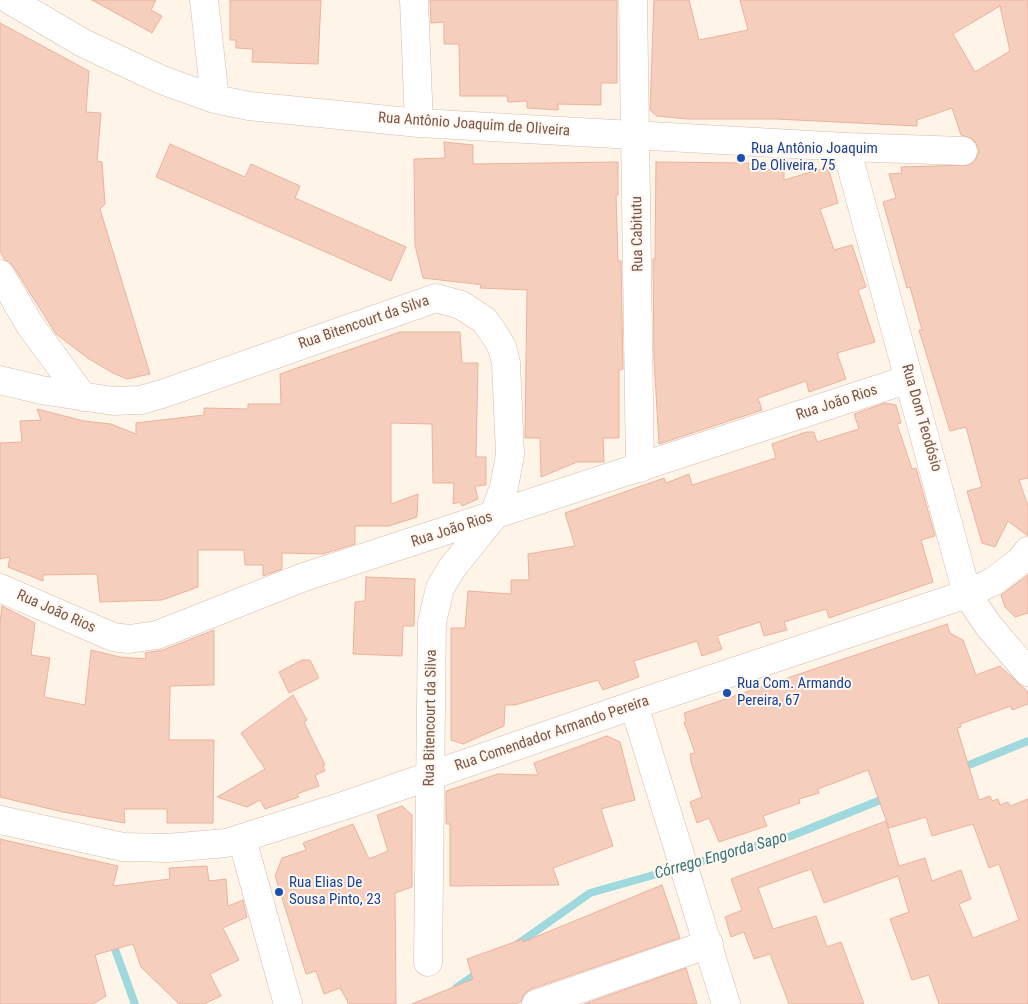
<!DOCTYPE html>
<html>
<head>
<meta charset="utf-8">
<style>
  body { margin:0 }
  canvas { display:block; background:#fef4e8 }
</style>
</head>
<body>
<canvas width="1028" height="1004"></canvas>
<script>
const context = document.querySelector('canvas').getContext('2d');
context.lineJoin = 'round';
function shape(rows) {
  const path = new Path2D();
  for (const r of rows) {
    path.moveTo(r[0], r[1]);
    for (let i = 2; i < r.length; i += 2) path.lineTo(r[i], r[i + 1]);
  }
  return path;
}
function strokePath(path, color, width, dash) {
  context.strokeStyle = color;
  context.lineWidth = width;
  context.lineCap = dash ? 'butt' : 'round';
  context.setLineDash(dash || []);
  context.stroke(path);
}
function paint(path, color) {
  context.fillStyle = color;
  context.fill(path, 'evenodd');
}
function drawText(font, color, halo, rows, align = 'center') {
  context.font = font + ' "Roboto Condensed",sans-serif';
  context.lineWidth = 4;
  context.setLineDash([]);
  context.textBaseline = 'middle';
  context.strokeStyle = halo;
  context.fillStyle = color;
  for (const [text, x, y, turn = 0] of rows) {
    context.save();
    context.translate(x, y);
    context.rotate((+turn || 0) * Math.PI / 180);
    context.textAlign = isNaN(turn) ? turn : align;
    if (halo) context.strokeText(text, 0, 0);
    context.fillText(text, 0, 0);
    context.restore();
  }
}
strokePath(shape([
  [959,769,1028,741],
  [112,941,135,1004],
  [515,946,590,893,791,836,888,797],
  [456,988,479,972]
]), '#9fd9dd', 8);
const building = shape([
  [92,0,156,0,151,10,162,16,152,33,92,0],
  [230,0,321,0,318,64,252,62,253,49,236,48,236,40,230,40,230,0],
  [430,0,617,0,617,83,601,83,601,105,558,104,558,110,527,108,527,101,508,102,507,96,460,96,459,44,444,44,444,22,431,23,430,0],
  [654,0,689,0,699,40,748,30,740,0,1028,0,1028,478,1019,480,1028,506,1028,536,1008,521,995,547,982,543,967,491,982,487,966,427,950,431,919,330,922,330,910,287,907,288,883,202,896,198,889,174,902,173,901,167,969,165,976,159,979,151,976,143,971,138,961,135,952,108,917,120,917,126,776,119,687,119,657,116,650,110,654,0],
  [1000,6,1010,51,975,72,953,34,1000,6],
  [0,23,89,71,86,112,101,113,97,161,102,162,105,204,100,209,150,374,127,379,113,373,89,359,56,334,13,266,4,259,0,251,0,23],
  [444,142,473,145,473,164,618,162,618,195,616,195,618,261,621,261,623,369,619,370,619,438,603,438,604,462,577,462,541,477,540,438,525,438,527,290,480,288,481,285,475,284,423,278,415,245,414,159,445,158,444,142],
  [170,144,245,177,251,164,300,186,295,198,406,247,391,281,156,177,170,144],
  [656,162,749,163,748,169,784,170,784,180,828,167,838,203,820,209,834,250,852,245,866,287,858,290,875,342,837,353,846,379,809,392,806,381,758,398,762,410,659,444,654,359,653,259,655,259,656,162],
  [400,332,460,332,462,363,478,363,476,457,486,457,486,485,475,486,478,499,462,506,460,502,453,504,454,483,433,483,432,424,391,423,391,504,418,494,417,517,389,526,355,526,355,544,323,554,282,553,282,569,263,576,263,565,245,565,244,550,198,550,198,587,162,600,100,602,97,574,43,575,43,581,8,567,10,557,0,559,0,443,22,442,20,421,41,420,37,409,84,421,111,424,136,434,136,423,204,415,204,408,248,409,248,404,281,404,280,374,400,332],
  [885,403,896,405,901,423,897,424,912,469,916,468,935,536,921,540,933,582,829,618,826,609,784,622,787,630,764,636,760,622,717,636,722,649,702,656,697,641,634,661,639,677,603,690,598,680,515,705,505,705,504,726,463,744,451,740,451,628,465,628,468,591,511,594,511,580,529,580,528,554,575,546,565,513,664,478,666,483,689,474,692,485,776,458,772,444,806,432,814,432,817,442,859,429,854,414,885,403],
  [1028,575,1028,613,1015,617,1005,607,1001,595,1028,575],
  [366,577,415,579,414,626,403,626,402,656,353,654,355,602,365,601,366,577],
  [2,606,35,623,31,655,50,658,44,697,85,705,91,650,120,657,146,659,145,653,163,650,214,630,214,685,170,686,169,740,214,740,213,823,167,823,167,809,124,809,125,823,63,812,0,797,0,623,2,606],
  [947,624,950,633,963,640,976,675,1000,666,1028,692,1028,704,1012,710,1011,706,960,724,961,727,957,728,979,800,990,796,992,801,998,799,1000,805,1008,802,1010,806,1028,799,1028,1004,939,1004,929,975,912,980,890,919,909,912,898,876,824,903,811,869,758,888,773,929,816,916,827,947,841,942,864,1004,789,1004,770,954,754,959,744,932,731,937,725,917,742,910,731,879,886,821,899,866,925,858,932,881,961,870,971,899,959,904,973,938,1019,920,999,864,989,868,973,824,932,836,926,817,889,828,868,770,818,789,819,793,799,799,800,803,763,816,767,826,719,842,709,818,697,823,690,802,702,797,691,762,690,754,695,753,684,722,686,721,684,713,947,624],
  [302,660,310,660,319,678,289,693,279,672,302,660],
  [293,695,307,720,304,722,325,765,323,766,325,771,315,775,319,786,297,794,299,797,265,809,260,800,247,807,217,797,265,769,241,733,293,695],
  [607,736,620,742,635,800,601,809,613,846,553,868,559,885,450,886,450,824,446,824,446,791,498,774,538,775,534,763,607,736],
  [402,806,412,815,412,887,395,893,396,1004,349,1004,340,988,324,994,316,971,306,974,275,876,282,858,306,850,303,843,353,824,369,859,388,851,377,815,402,806],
  [0,839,118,866,113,886,170,879,169,868,207,866,209,881,226,879,228,906,243,900,247,917,223,928,239,960,210,974,221,996,204,1004,179,1004,141,967,133,944,95,955,106,996,93,1004,0,1004,0,839],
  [662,885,680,938,531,989,524,994,521,1002,514,1004,412,1004,473,979,467,959,523,939,523,942,662,885],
  [686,968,697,1004,584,1004,686,968]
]);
paint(building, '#f6cebd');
strokePath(building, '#ebb29b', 1);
const minor = shape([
  [10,0,83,43,162,80,215,99,249,106,419,123,846,147,963,151],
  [204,0,215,99],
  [414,0,419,123],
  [633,0,640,468],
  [846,147,967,594,988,625,1028,672],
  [0,274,30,325,83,397],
  [0,380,41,390,113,401,141,400,162,394,436,298,461,305,484,320,493,332,502,347,506,363,510,455,504,487,493,517,452,568,440,588,432,622,428,962],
  [0,588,113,637,129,639,157,635,304,577,909,379],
  [634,705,726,1004],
  [0,820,123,847,168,848,226,843,343,806,634,705,967,594,994,581,1019,562,1028,551],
  [242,839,288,1004],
  [536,1004,709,944]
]);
strokePath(minor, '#d5bcaf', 29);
strokePath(minor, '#fff', 28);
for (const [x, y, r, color] of [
  [741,158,5,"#1a4fb4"],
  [727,693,5,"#1a4fb4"],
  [279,892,5,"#1a4fb4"]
]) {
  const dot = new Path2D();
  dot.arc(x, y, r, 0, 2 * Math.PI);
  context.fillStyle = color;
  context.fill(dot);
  strokePath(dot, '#fff8f0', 2);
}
drawText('15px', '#7c5648', '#fff8f0', [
  ["Rua Antônio Joaquim de Oliveira",474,125,4],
  ["Rua Cabitutu",638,234,-91],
  ["Rua Bitencourt da Silva",364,323,-19],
  ["Rua João Rios",837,403,-18],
  ["Rua Dom Teodósio",921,418,74],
  ["Rua João Rios",452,530,-18],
  ["Rua João Rios",56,612,24],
  ["Rua Bitencourt da Silva",431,718,-89],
  ["Rua Comendador Armando Pereira",552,734,-19]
]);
drawText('15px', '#164399', '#fff8f0', [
  ["Rua Antônio Joaquim",751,149],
  ["De Oliveira, 75",751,166],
  ["Rua Com. Armando",737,684],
  ["Pereira, 67",737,701],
  ["Rua Elias De",289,883],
  ["Sousa Pinto, 23",289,900]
], 'left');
drawText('italic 16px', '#38767b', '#fff8f0', [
  ["Córrego Engorda Sapo",721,856,-16]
]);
</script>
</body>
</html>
